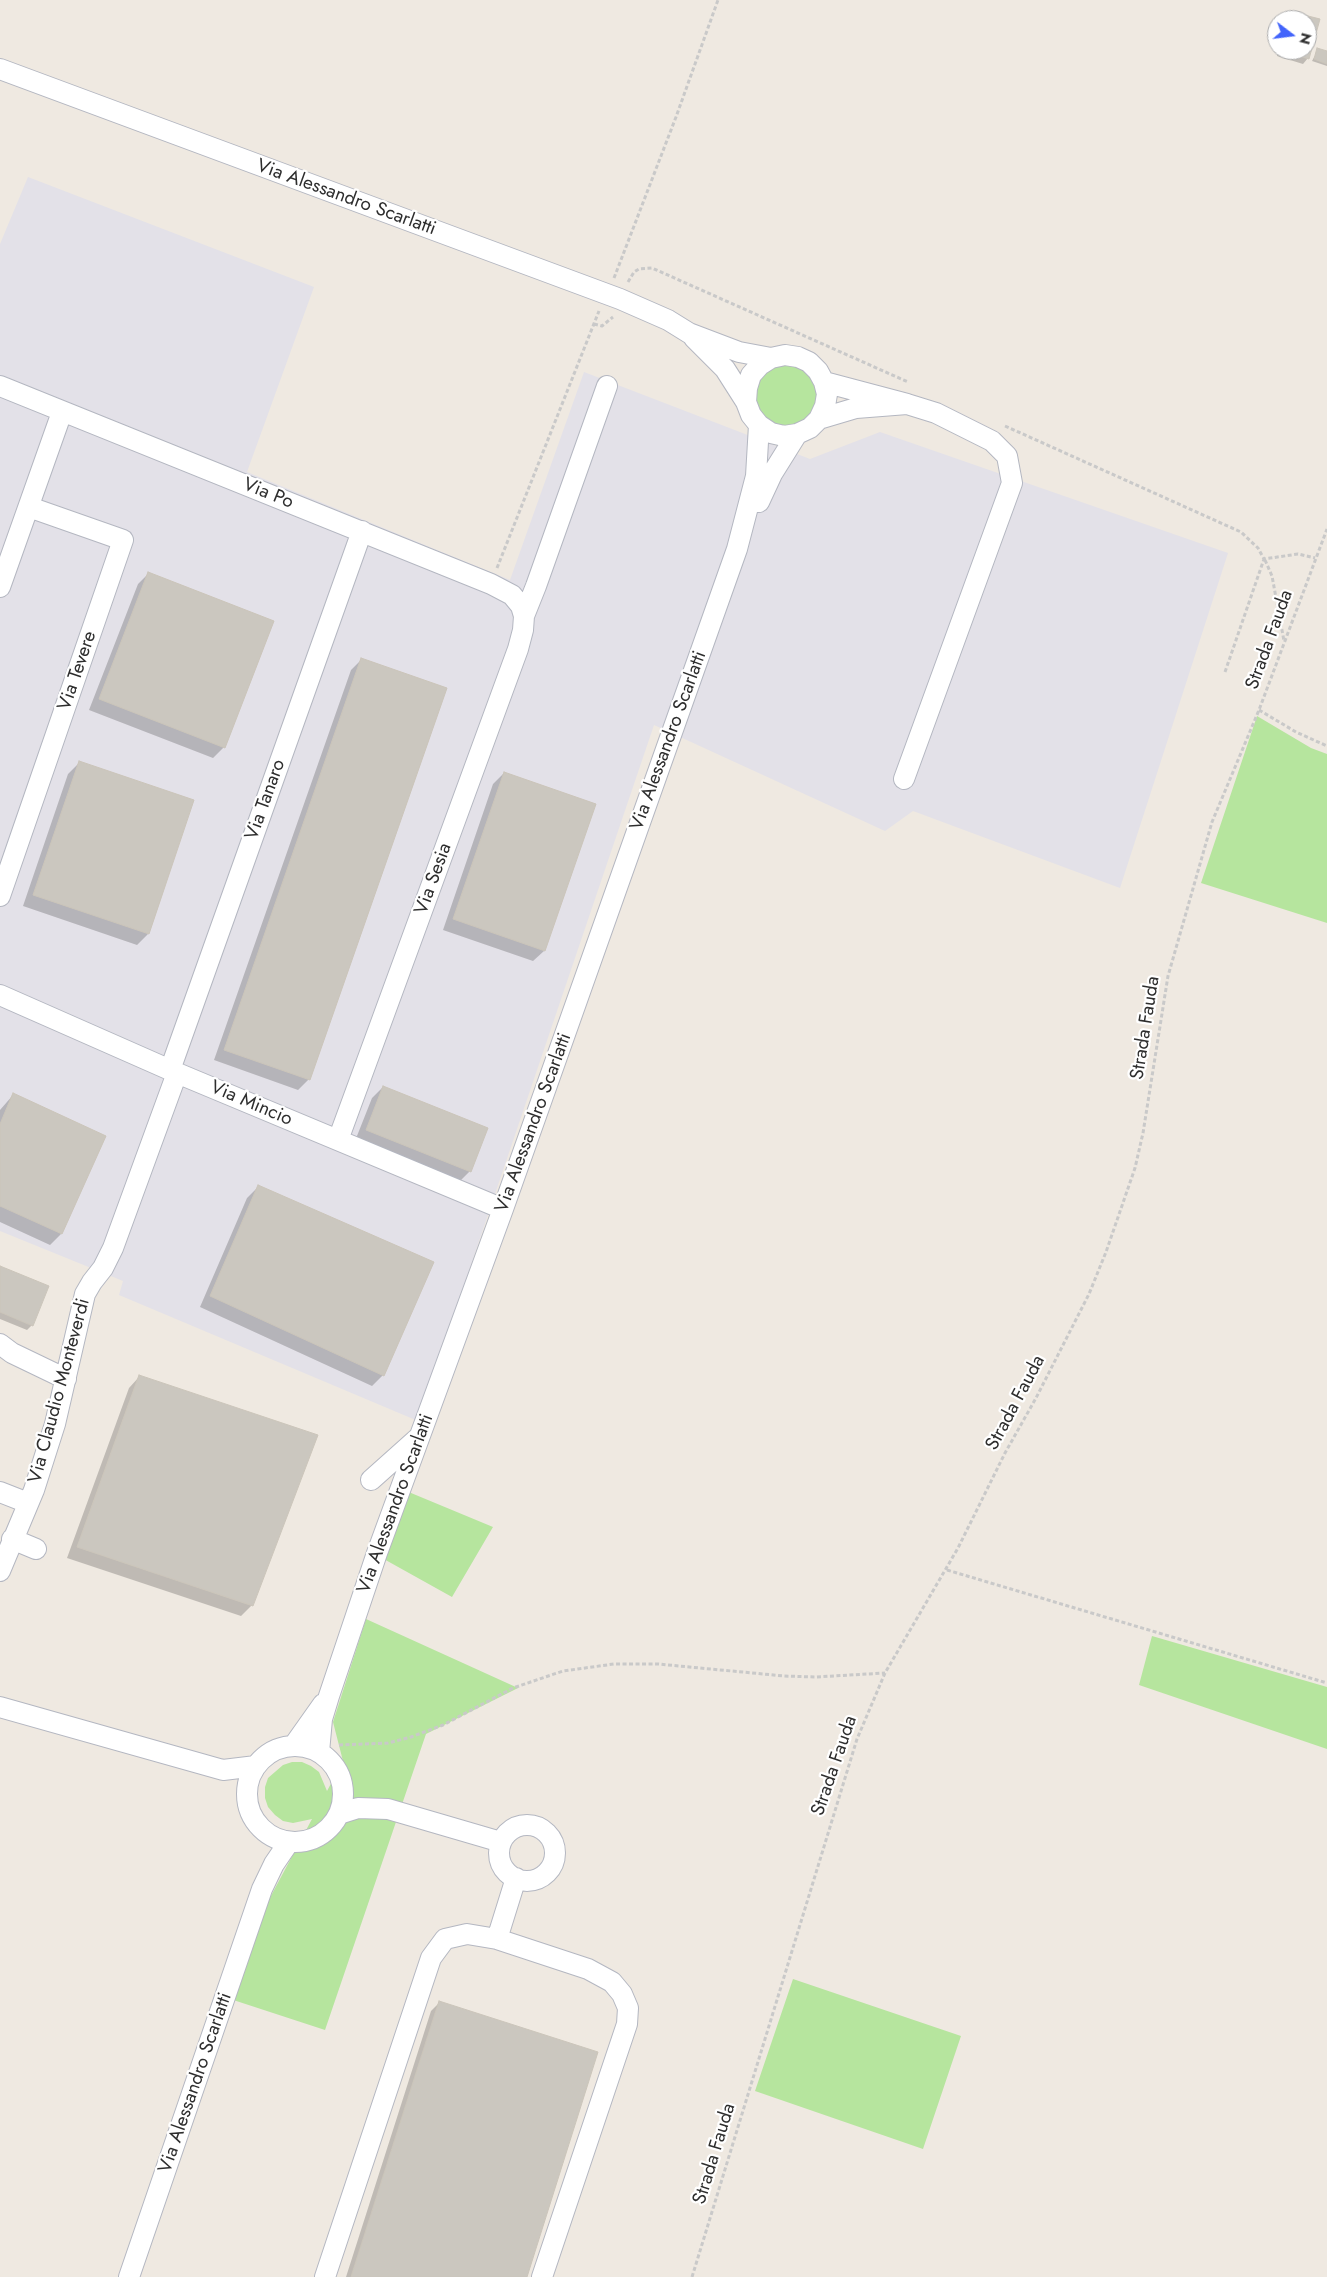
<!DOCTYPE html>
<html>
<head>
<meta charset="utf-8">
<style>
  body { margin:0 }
  #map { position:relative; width:1327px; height:2277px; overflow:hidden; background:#efe9e1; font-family:Jost,sans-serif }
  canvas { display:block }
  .north { position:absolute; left:1267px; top:10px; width:50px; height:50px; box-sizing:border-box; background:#fff; border:1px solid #ababab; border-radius:50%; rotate:105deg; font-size:14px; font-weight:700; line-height:20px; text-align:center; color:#2e2e2e }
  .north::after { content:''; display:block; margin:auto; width:18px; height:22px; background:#4264fb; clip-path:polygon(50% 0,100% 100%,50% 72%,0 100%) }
</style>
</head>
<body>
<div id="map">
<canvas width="1327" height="2277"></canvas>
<div class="north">N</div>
</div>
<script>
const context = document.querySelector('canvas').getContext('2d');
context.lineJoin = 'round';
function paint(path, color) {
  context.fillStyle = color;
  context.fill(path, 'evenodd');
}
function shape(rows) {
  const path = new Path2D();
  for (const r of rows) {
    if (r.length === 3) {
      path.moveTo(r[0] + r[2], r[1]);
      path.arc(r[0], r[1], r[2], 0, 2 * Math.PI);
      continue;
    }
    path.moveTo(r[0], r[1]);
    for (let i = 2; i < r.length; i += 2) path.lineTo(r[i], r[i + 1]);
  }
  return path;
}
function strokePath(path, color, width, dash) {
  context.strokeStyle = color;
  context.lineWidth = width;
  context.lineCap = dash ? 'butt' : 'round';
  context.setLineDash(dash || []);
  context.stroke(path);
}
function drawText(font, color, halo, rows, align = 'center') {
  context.font = font + ' Jost,sans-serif';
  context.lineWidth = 4.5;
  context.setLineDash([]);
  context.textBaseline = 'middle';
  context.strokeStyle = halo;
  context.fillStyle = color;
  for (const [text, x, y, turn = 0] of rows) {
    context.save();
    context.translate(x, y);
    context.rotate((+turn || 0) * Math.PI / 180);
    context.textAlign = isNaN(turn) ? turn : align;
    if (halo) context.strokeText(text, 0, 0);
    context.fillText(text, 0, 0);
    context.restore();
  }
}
paint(shape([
  [28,177,314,287,247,472,510,580,584,372,810,459,880,432,1228,553,1120,888,913,811,885,831,654,725,418,1421,119,1295,123,1281,0,1231,0,244]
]), '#e3e1e8');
paint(shape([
  [786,395,32],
  [1257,716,1311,748,1327,754,1327,923,1201,883],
  [399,1488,493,1527,452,1597,373,1553],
  [366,1619,518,1688,426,1734,325,2030,218,1995,312,1819,293,1823,283,1821,275,1815,268,1807,265,1798,265,1787,268,1778,283,1765,292,1762,302,1762,311,1766,319,1772,327,1791,343,1761,333,1722],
  [1152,1636,1327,1687,1327,1749,1139,1685],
  [793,1979,961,2036,923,2149,755,2091]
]), '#b6e59e');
paint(shape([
  [1292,13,1319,20,1308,58,1303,64,1277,56,1278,50,1307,50,1307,20,1287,20],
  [1318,50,1327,53,1327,66,1312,61],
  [148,574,224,747,213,758,89,710,138,584],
  [362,659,309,1079,298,1090,214,1060,351,670],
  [79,763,148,934,137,945,23,906,68,774],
  [504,773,544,951,533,961,443,930,493,784],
  [383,1087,470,1171,459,1182,355,1141,372,1098],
  [13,1095,61,1234,50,1245,0,1222,0,1110],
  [258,1187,383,1375,372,1386,200,1307,247,1198],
  [0,1268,32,1325,27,1330,0,1319],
  [139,1377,252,1605,241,1616,67,1558,129,1388],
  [439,2003,525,2277,346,2277,431,2011]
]), '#0003');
const building = shape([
  [1292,12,1320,19,1309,59,1281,51,1307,50,1307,20,1290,20,1292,12],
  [1317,48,1327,51,1327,64,1314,59,1317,48],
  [148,572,274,621,225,748,99,699,148,572],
  [361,658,447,688,310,1080,224,1050,361,658],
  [79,761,194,800,149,934,33,895,79,761],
  [504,772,596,804,545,951,453,919,504,772],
  [383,1086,488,1128,471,1172,366,1130,383,1086],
  [13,1093,106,1136,62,1234,0,1206,0,1124,13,1093],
  [258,1185,434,1262,384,1376,210,1296,258,1185],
  [0,1266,49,1286,33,1326,0,1312,0,1266],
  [139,1375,318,1435,253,1606,77,1547,139,1375],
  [439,2001,598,2052,527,2277,351,2277,439,2001]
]);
paint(building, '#cbc7bf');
strokePath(building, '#cbc5ba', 1);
const minor = shape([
  [0,69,620,299,668,320,689,333,739,352,771,358,785,355,798,357,809,362,818,371,824,382,827,394,825,406,819,419,810,428,797,434,784,436,771,433,759,425,751,415,746,402,747,388,751,375,760,365,771,358],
  [694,338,725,369,746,402],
  [0,386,491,584,512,595,521,606,524,616,523,630,518,649,338,1140],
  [819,419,856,408,907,404,824,382],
  [759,502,772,474,797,434],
  [0,587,62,412],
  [524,616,536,586,607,386],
  [904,779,1012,483,1007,456,992,441,936,413,907,404],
  [0,896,123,540,29,507],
  [0,995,177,1073,503,1209],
  [170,1070,362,531],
  [0,1344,12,1353,66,1379],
  [371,1480,418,1438],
  [0,1492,28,1503],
  [12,1539,36,1549],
  [0,1571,34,1490,55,1424,85,1294,92,1282,103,1268,113,1248,177,1073],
  [0,1707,223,1770,256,1766],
  [294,1745,323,1704],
  [295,1794,48],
  [319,1752,322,1719,329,1696,377,1553,503,1209,737,549,756,476,759,425],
  [339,1814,358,1808,388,1809,501,1842],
  [527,1853,28],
  [497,1939,516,1878],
  [129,2277,262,1889,274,1864,289,1842],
  [325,2277,431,1958,445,1939,467,1934,497,1939,588,1969,612,1982,622,1994,628,2008,627,2024,542,2277]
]);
strokePath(minor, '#b4b7c1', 22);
strokePath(shape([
  [614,278,676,117,718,0],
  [628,282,634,272,639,269,652,268,908,382],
  [594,324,602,326,613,317],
  [1005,426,1241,532,1258,548,1264,559,1298,554,1315,558],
  [1265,560,1272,576,1284,641],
  [497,568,599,311],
  [1225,672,1264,559],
  [1259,710,1296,732,1327,746],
  [947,1570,1327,1683],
  [339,1745,388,1743,411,1737,443,1725,513,1688,563,1671,614,1664,658,1664,784,1676,815,1677,885,1673],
  [692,2277,857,1739,885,1673,958,1548,1005,1453,1036,1398,1089,1294,1106,1252,1135,1168,1143,1133,1168,976,1212,822,1259,710,1327,529]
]), '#c9c9c9', 3, [4, 2.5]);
strokePath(minor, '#fff', 20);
drawText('19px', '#2e2e2e', '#fff', [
  ["Via Alessandro Scarlatti",346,198,20],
  ["Via Po",268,494,22],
  ["Strada Fauda",1270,640,-70],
  ["Via Tevere",78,671,-71],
  ["Via Alessandro Scarlatti",669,741,-70],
  ["Via Tanaro",266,800,-70],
  ["Via Sesia",434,879,-70],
  ["Strada Fauda",1146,1028,-81],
  ["Via Mincio",251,1104,23],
  ["Via Alessandro Scarlatti",534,1123,-70],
  ["Via Claudio Monteverdi",60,1391,-75],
  ["Strada Fauda",1016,1403,-62],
  ["Via Alessandro Scarlatti",396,1504,-70],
  ["Strada Fauda",835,1766,-71],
  ["Via Alessandro Scarlatti",196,2083,-71],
  ["Strada Fauda",715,2154,-73]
]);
</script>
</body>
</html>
